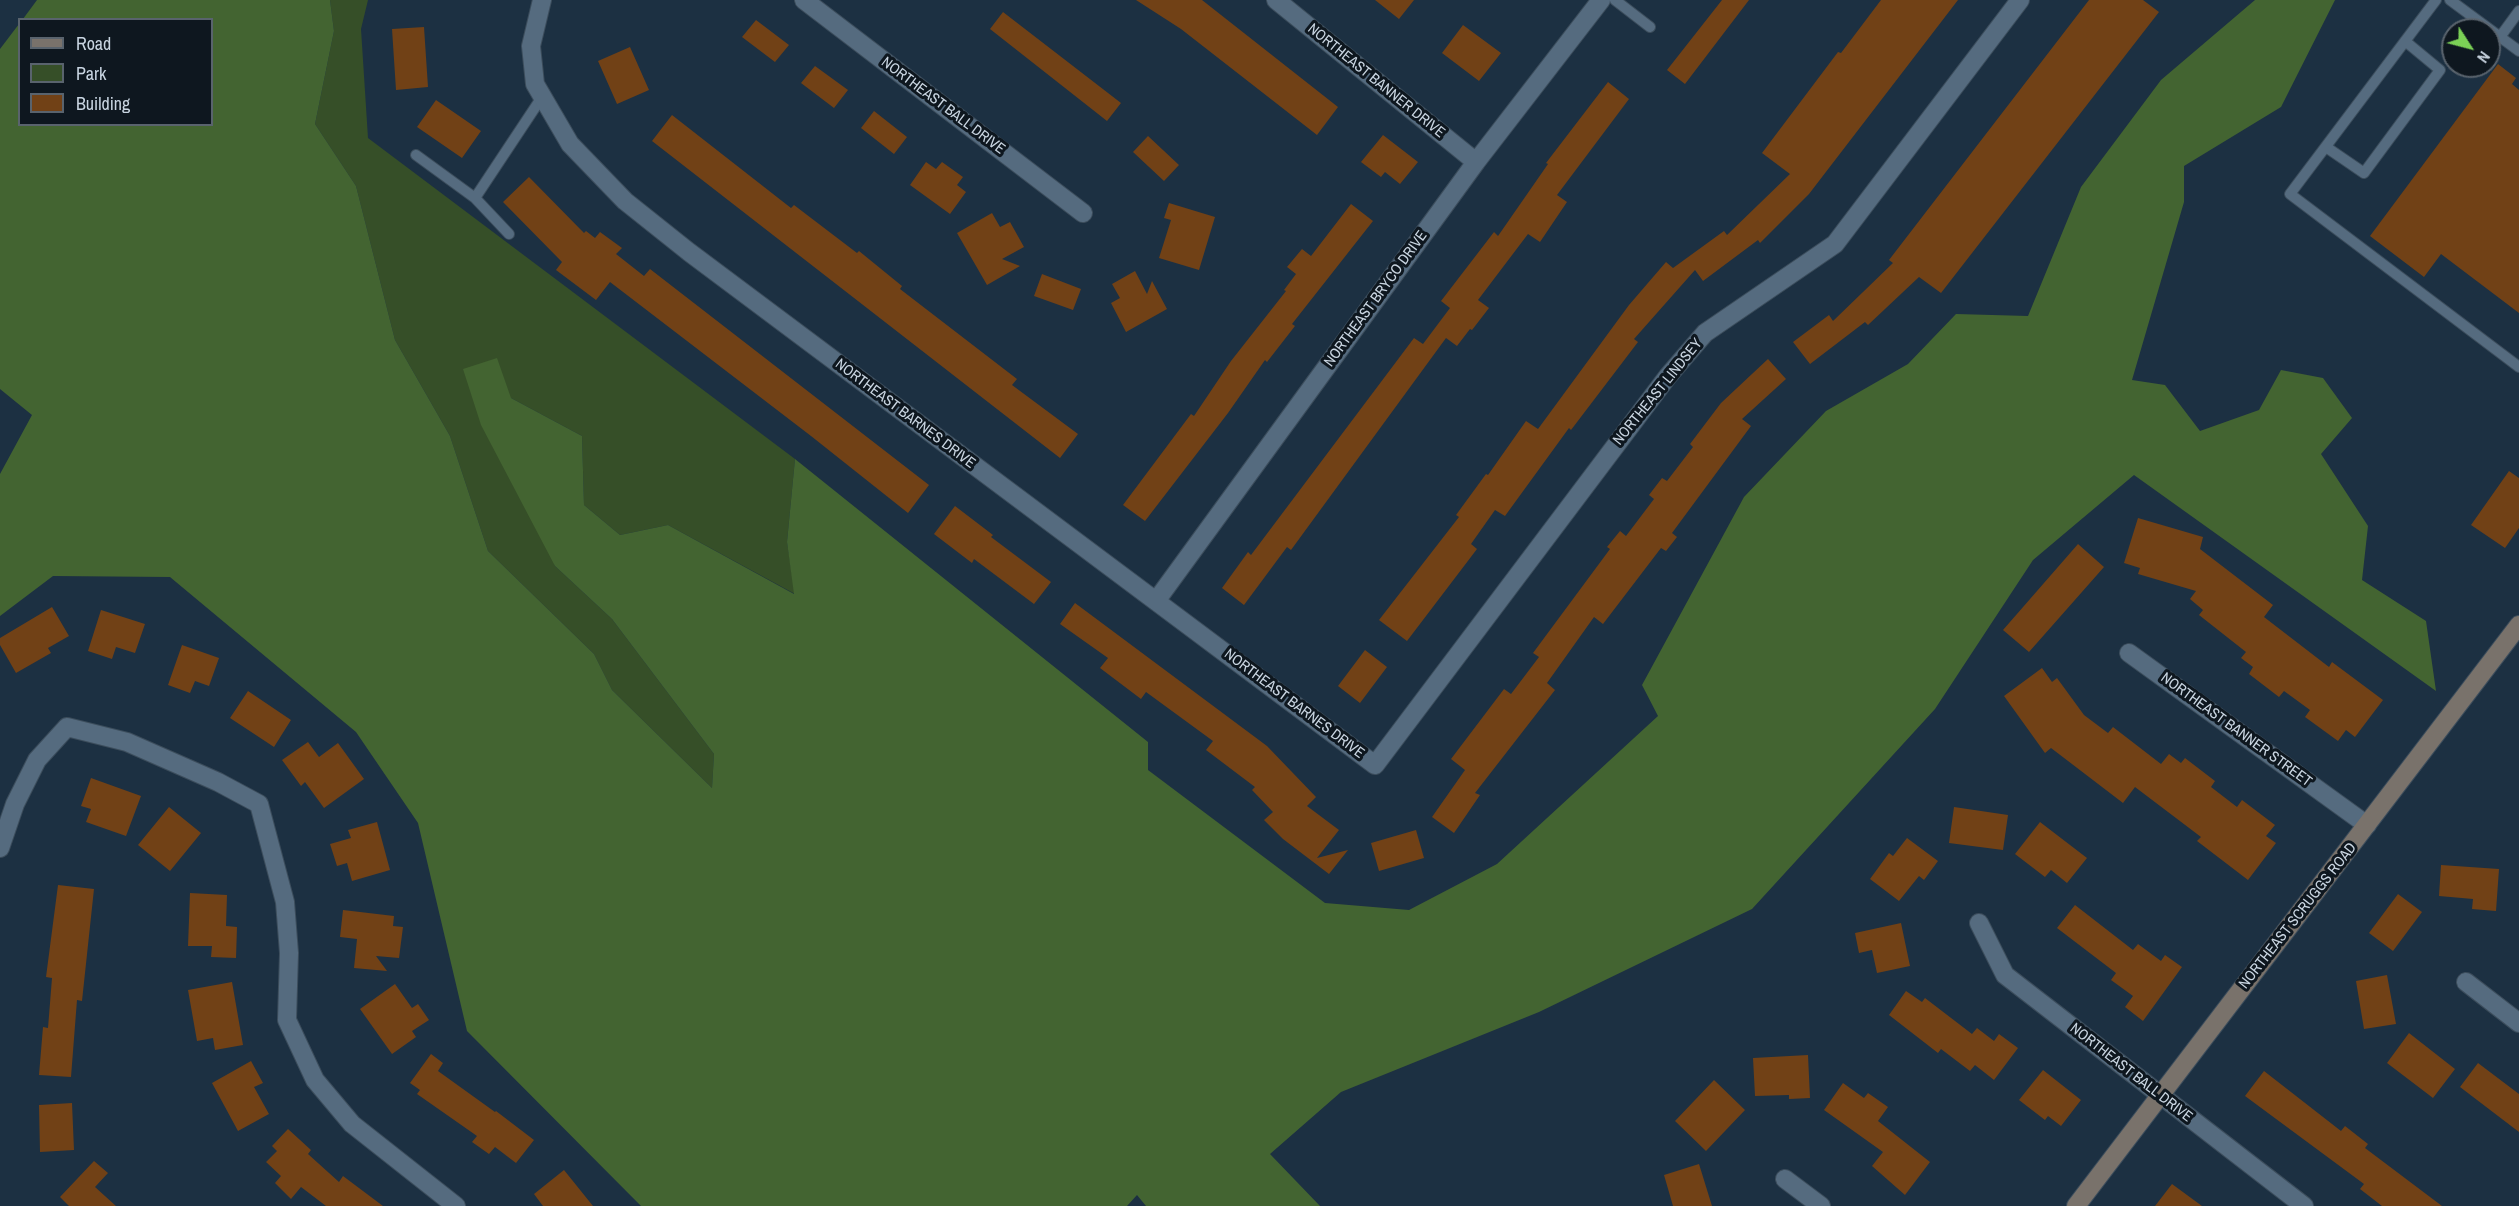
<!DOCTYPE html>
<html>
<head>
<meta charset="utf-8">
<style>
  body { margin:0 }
  #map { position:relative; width:2519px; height:1206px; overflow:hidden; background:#1c3042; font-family:"Archivo Narrow",sans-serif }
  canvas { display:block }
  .legend { position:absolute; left:18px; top:18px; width:195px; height:108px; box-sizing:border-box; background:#0e171f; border:2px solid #59636d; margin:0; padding:8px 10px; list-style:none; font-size:18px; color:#c9d5e1 }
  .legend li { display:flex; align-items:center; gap:12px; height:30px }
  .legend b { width:30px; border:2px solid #59636d }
  .north { position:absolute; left:2441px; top:18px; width:60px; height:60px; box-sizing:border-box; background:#0e171f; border:2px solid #59636d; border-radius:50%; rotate:126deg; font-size:16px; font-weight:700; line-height:24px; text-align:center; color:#c9d5e1 }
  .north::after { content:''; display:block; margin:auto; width:21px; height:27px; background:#7bd156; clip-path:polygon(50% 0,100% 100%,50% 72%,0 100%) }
</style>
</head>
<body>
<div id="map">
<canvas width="2519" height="1206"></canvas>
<ul class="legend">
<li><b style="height:8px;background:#79726b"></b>Road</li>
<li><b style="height:16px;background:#364f28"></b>Park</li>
<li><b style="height:16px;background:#714116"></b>Building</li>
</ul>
<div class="north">N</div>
</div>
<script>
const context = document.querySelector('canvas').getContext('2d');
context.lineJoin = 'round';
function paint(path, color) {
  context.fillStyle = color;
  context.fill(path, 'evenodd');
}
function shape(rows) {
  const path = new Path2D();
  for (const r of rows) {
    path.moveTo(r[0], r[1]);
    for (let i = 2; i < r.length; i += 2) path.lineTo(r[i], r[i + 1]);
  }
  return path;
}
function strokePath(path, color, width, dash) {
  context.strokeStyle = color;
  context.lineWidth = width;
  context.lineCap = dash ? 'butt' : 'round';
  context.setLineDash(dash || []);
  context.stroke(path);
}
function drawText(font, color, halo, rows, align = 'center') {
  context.font = font + ' "Archivo Narrow",sans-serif';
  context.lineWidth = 6;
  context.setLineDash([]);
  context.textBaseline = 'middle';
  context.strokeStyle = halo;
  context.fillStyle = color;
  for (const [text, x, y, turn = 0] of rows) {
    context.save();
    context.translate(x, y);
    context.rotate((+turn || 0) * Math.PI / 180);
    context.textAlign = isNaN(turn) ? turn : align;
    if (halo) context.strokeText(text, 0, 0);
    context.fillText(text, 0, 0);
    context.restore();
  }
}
paint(shape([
  [330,0,368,0,361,29,368,138,795,459,787,542,795,594,668,525,620,535,584,505,582,436,511,398,555,566,612,619,714,754,712,788,612,690,594,654,488,551,450,436,395,340,356,186,315,124,334,31]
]), '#364f28');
paint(shape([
  [37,0,330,0,334,31,315,124,356,186,395,340,450,436,488,551,594,654,612,690,712,788,714,754,612,619,555,566,481,425,463,369,497,358,511,398,582,436,584,505,620,535,668,525,794,594,787,542,795,459,1148,742,1148,770,1325,903,1409,910,1497,864,1658,716,1642,685,1744,497,1826,411,1908,364,1956,314,2028,316,2081,187,2161,80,2255,0,2335,0,2281,107,2184,166,2184,202,2132,380,2165,385,2200,431,2259,410,2281,370,2323,378,2352,418,2321,454,2368,526,2362,580,2426,621,2436,691,2134,475,2033,560,1935,709,1752,909,1539,1012,1341,1092,1270,1154,1320,1206,1146,1206,1137,1195,1127,1206,641,1206,467,1031,418,823,356,732,170,577,53,576,0,616,0,474,32,415,0,389,0,49,19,24,20,124,212,124,212,20,23,19]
]), '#436431');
paint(shape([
  [1136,0,1202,0,1338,107,1317,135,1181,29],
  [1375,0,1414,0,1399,19],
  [1722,0,1749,0,1685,84,1667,70],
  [1881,0,1958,0,1809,194,1760,243,1758,240,1703,281,1695,270,1634,339,1638,342,1571,430,1569,428,1505,516,1495,510,1471,544,1477,549,1407,641,1379,620,1459,517,1456,515,1486,474,1488,475,1526,421,1538,429,1629,305,1666,262,1673,268,1724,231,1727,235,1790,174,1762,153,1838,52,1841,53],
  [2089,0,2143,0,2159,12,1941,293,1919,277,1868,325,1865,322,1810,364,1793,342,1829,315,1833,321,1893,263,1889,260],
  [1003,12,1121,103,1107,121,990,29],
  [756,20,789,45,775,62,742,37],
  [1463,25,1501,53,1479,81,1442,53],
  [424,27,428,87,396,90,392,29],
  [630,47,649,90,617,104,598,61],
  [2498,64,2516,78,2512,84,2519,90,2519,313,2441,254,2424,277,2370,236],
  [815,66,848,90,834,108,801,83],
  [1608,82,1629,99,1557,195,1567,202,1540,242,1528,234,1478,300,1489,308,1472,330,1470,329,1457,346,1446,338,1291,550,1287,547,1244,605,1222,588,1248,552,1251,555,1414,338,1423,344,1450,308,1441,301,1494,232,1498,236,1548,164,1546,163],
  [436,100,481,131,462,158,417,127],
  [874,111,907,137,894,154,861,128],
  [672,115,791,208,794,205,857,253,859,251,902,286,900,289,1017,379,1012,385,1078,434,1060,458,652,141],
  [1383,135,1418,162,1400,184,1385,172,1381,177,1361,162],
  [1148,136,1179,165,1164,181,1133,152],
  [926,162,936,169,942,162,963,177,957,185,966,192,950,214,910,185],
  [529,177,584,233,586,231,595,238,600,232,622,248,616,254,644,276,650,269,929,485,908,513,811,436,610,282,596,300,556,270,562,262,503,202],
  [1169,203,1215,217,1199,270,1159,258,1171,220,1164,218],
  [1351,204,1373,221,1292,324,1295,326,1267,362,1265,360,1228,413,1145,521,1123,505,1191,414,1194,416,1231,361,1286,291,1284,290,1296,274,1287,267,1302,249,1311,256],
  [992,213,1000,227,1010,222,1024,247,1002,259,1020,266,987,285,957,233],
  [1135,271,1147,294,1152,281,1167,309,1126,332,1111,303,1120,298,1112,284],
  [1042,274,1081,289,1073,310,1034,296],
  [1768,359,1786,379,1742,419,1751,426,1672,533,1677,537,1666,551,1661,548,1603,624,1594,617,1547,683,1555,690,1475,793,1480,795,1454,833,1432,817,1465,770,1451,759,1504,689,1511,694,1539,657,1533,653,1610,549,1607,547,1620,531,1626,536,1654,499,1649,495,1662,478,1667,481,1693,447,1690,444,1721,403],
  [2509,471,2519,478,2519,528,2505,548,2471,525],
  [955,506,993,535,991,537,1051,582,1034,604,974,559,972,563,934,534],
  [2138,518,2203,537,2200,549,2273,605,2264,617,2329,667,2332,662,2383,700,2355,737,2346,730,2338,741,2305,717,2310,710,2284,691,2279,697,2249,674,2253,667,2241,658,2246,652,2199,615,2203,610,2190,599,2196,591,2138,574,2140,568,2124,563],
  [2078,544,2104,567,2029,652,2003,630],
  [1075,603,1267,746,1316,797,1307,806,1339,830,1317,858,1348,850,1329,874,1283,839,1264,820,1273,812,1252,790,1255,787,1206,750,1213,741,1146,692,1141,699,1100,668,1108,658,1060,624],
  [52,607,69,636,48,648,51,653,16,673,0,645,0,638],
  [101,610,145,624,135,653,116,647,112,659,88,651],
  [182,645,219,658,209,686,195,681,190,693,168,685],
  [1365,650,1387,667,1360,703,1338,686],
  [2042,668,2052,682,2057,678,2084,715,2108,733,2113,727,2161,764,2169,754,2181,763,2185,758,2215,781,2211,787,2237,807,2242,800,2275,825,2266,836,2276,843,2248,880,2197,841,2201,837,2135,787,2123,803,2051,748,2045,753,2004,696],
  [248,691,291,720,274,747,230,718],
  [308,742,319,757,338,743,364,779,324,808,305,782,301,786,282,760],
  [91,778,141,796,126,836,86,822,91,809,81,806],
  [169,807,201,833,170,871,138,845],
  [1954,807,2008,815,2003,850,1949,843],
  [377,822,390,870,352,881,347,863,337,866,330,844,351,838,348,830],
  [2040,822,2087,858,2067,883,2051,870,2045,877,2015,854],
  [1416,830,1424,858,1379,871,1371,843],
  [1907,838,1938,861,1924,880,1919,876,1899,901,1870,879,1889,853,1893,856],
  [2441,865,2499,869,2496,911,2472,909,2473,899,2439,896],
  [58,885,94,889,82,1001,77,1000,71,1077,39,1075,43,1027,48,1028,52,978,46,977],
  [190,893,227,895,226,926,237,927,236,958,211,957,212,946,188,946],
  [2398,894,2422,912,2393,951,2369,933],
  [2075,905,2133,950,2138,944,2161,961,2165,955,2182,967,2143,1021,2125,1007,2133,996,2111,980,2116,973,2057,928],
  [343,910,394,916,393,926,403,927,399,958,376,956,387,971,354,968,357,939,340,937],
  [1901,923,1910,966,1877,973,1872,950,1859,953,1855,933],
  [2387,975,2396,1024,2364,1029,2356,981],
  [232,982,243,1045,215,1050,213,1038,197,1041,188,990],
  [395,984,412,1008,418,1004,429,1020,412,1031,416,1037,392,1054,360,1009],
  [1906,991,1922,1002,1925,998,1972,1034,1977,1028,1994,1041,1999,1034,2018,1048,1994,1080,1975,1065,1970,1071,1941,1049,1938,1053,1889,1015],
  [2409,1033,2455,1069,2433,1098,2387,1063],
  [431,1054,443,1063,438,1071,495,1112,496,1111,534,1140,516,1163,495,1147,489,1154,472,1142,477,1136,417,1094,420,1090,410,1083],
  [1808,1055,1810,1098,1789,1099,1789,1095,1755,1096,1753,1058],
  [251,1061,263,1083,254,1087,269,1114,238,1131,212,1083],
  [2478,1063,2519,1094,2519,1132,2460,1087],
  [2043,1070,2081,1100,2061,1126,2048,1116,2045,1120,2019,1100],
  [2264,1071,2341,1131,2345,1126,2368,1144,2365,1148,2442,1206,2382,1206,2360,1189,2364,1184,2245,1096],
  [1714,1080,1745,1110,1706,1151,1675,1121],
  [1843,1083,1864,1098,1868,1093,1888,1107,1878,1121,1930,1162,1905,1195,1872,1166,1883,1152,1824,1110],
  [72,1103,74,1150,40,1152,39,1105],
  [288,1129,311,1150,308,1154,339,1182,343,1176,383,1206,326,1206,301,1187,291,1199,275,1183,281,1176,266,1162,277,1151,272,1146],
  [94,1161,108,1173,95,1187,116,1206,69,1206,60,1197],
  [1699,1164,1712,1206,1673,1206,1664,1175],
  [564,1170,593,1206,543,1206,534,1194],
  [2172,1184,2202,1206,2155,1206]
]), '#714116');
const lane = shape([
  [1615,0,1650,27],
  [2436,0,2290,194,2519,367],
  [2450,0,2519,51],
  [2500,37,2519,11],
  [2326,147,2364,173,2440,70,2405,41],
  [416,155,475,198],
  [509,234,475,198,542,97]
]);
const street = shape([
  [542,0,531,46,535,84,570,144,625,201,689,252,1375,765,1668,376,1705,333,1835,244,2020,0],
  [804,0,1083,213],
  [1276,0,1476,162],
  [1156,601,1476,162,1601,0],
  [2129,653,2367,825],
  [0,848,15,804,37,760,67,727,127,742,218,782,259,804,285,902,289,953,287,1020,315,1080,352,1124,456,1206],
  [1979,923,2005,975,2304,1206],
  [2466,982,2519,1023],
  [1785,1179,1821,1206]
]);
const secondary = shape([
  [2076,1206,2519,625]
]);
strokePath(lane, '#3c4d5c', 12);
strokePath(street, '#3c4d5c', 20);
strokePath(secondary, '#3c4d5c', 20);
strokePath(lane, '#556b7f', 10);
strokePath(street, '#556b7f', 18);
strokePath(secondary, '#79726b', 18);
drawText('15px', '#c9d5e1', '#0e171f', [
  ["NORTHEAST BANNER DRIVE",1376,81,39],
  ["NORTHEAST BALL DRIVE",943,106,37],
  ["NORTHEAST BRYCO DRIVE",1376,299,-54],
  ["NORTHEAST LINDSEY",1658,392,-51],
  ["NORTHEAST BARNES DRIVE",905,414,37],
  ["NORTHEAST BARNES DRIVE",1294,704,37],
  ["NORTHEAST BANNER STREET",2236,730,36],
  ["NORTHEAST SCRUGGS ROAD",2298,916,-52],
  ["NORTHEAST BALL DRIVE",2131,1073,38]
]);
</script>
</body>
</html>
